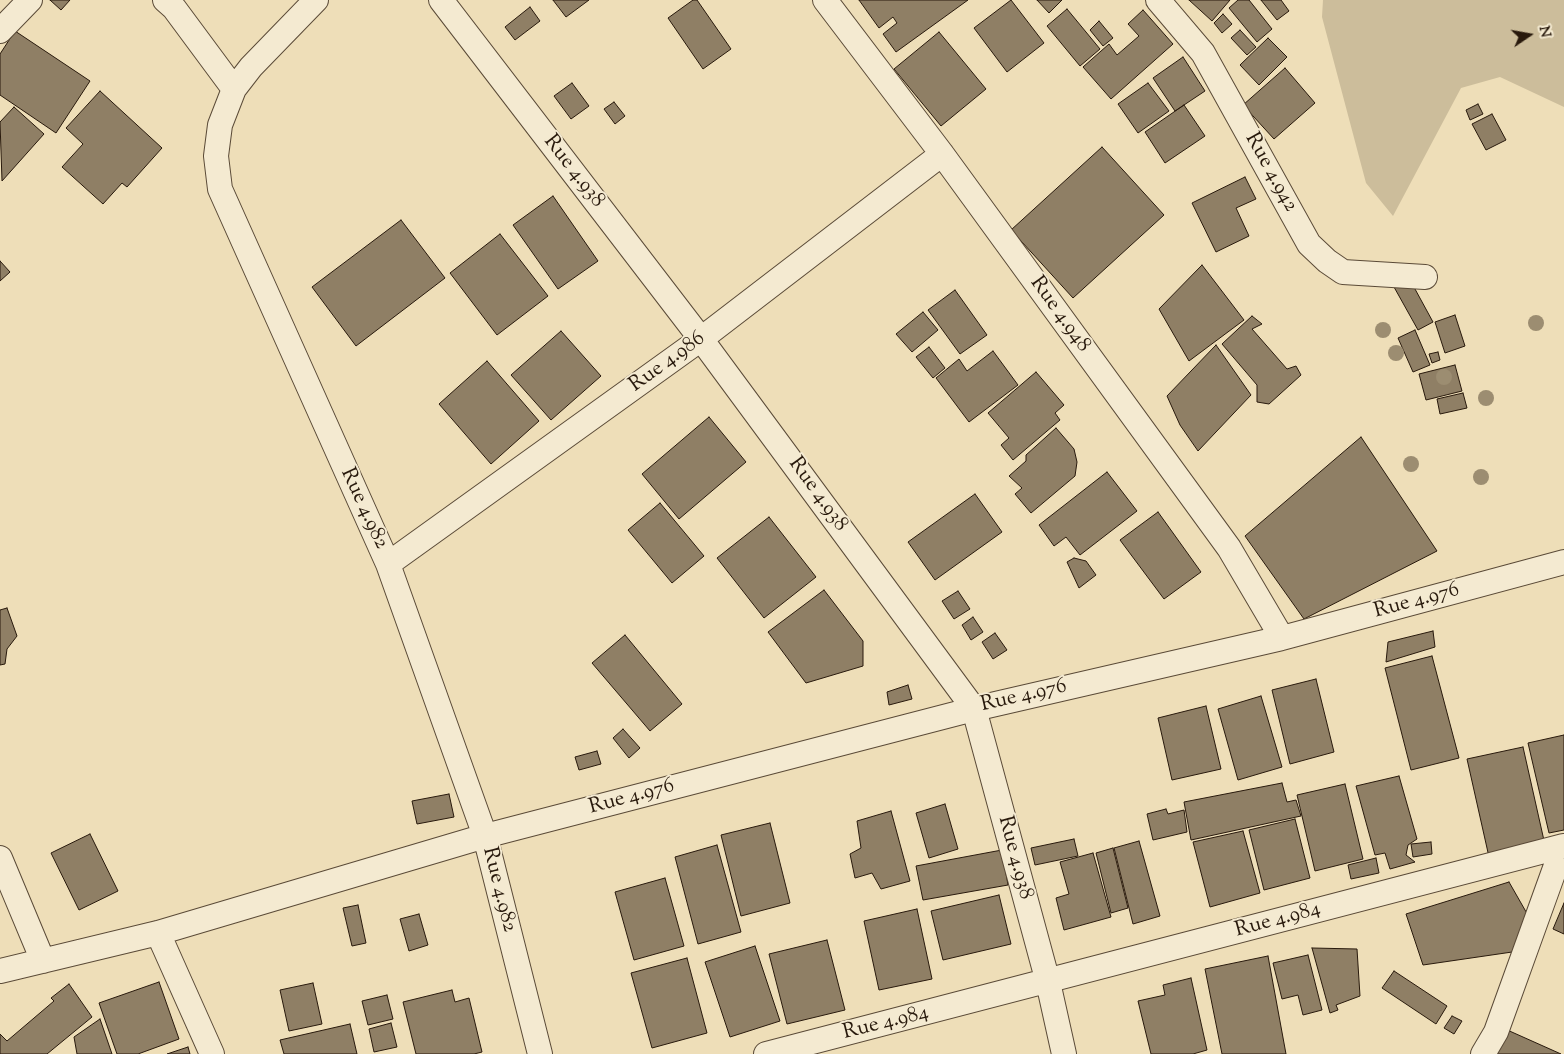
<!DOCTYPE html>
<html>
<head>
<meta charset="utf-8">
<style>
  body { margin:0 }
  #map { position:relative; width:1564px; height:1054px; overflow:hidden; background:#eedeb8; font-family:"Sorts Mill Goudy",serif }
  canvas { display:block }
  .north { position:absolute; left:1504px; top:10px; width:50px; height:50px; -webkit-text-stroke:4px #f4ead1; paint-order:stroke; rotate:78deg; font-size:14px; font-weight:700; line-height:20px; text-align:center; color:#28190c }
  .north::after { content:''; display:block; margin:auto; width:18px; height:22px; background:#28190c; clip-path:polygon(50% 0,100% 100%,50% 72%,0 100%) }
</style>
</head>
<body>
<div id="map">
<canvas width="1564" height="1054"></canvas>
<div class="north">N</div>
</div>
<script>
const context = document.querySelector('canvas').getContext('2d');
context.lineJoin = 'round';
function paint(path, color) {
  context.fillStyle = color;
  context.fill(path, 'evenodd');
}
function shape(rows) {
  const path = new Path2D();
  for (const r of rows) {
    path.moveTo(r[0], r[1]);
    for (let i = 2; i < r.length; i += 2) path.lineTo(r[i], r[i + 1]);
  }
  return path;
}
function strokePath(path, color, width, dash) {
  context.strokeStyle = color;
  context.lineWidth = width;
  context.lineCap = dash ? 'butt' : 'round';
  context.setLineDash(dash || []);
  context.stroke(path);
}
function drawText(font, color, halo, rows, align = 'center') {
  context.font = font + ' "Sorts Mill Goudy",serif';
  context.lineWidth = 4;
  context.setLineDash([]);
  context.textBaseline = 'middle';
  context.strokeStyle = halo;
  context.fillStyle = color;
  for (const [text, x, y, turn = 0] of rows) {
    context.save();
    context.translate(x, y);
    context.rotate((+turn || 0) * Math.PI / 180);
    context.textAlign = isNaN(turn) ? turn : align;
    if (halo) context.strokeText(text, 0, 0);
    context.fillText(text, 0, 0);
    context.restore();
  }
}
paint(shape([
  [1323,0,1564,0,1564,107,1500,77,1461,88,1393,216,1366,183,1322,17]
]), '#ccbd9b');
const building = shape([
  [50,0,70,0,61,10,50,0],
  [553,0,589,0,566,17,553,0],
  [693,0,697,0,731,49,703,69,668,18,693,0],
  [859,0,968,0,896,52,883,34,897,23,893,17,879,28,859,0],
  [1011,0,1044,43,1007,72,974,28,1011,0],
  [1037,0,1062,0,1049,13,1037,0],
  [1189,0,1230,0,1212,21,1189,0],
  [1238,0,1249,0,1272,29,1257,42,1229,8,1238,0],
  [1261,0,1281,0,1289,11,1277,20,1261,0],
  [530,7,540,21,515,40,505,27,530,7],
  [1067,9,1100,49,1080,66,1047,26,1067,9],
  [1143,10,1173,44,1111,99,1083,67,1109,44,1117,55,1139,36,1128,24,1143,10],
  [1223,14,1232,24,1222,33,1214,23,1223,14],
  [1099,21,1113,38,1103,46,1090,30,1099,21],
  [1240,30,1256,47,1247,55,1231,38,1240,30],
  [15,31,90,81,56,133,0,95,0,54,15,31],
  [939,32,986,89,941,126,894,69,939,32],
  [1268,38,1287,57,1259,85,1240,65,1268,38],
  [1183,57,1205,91,1175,111,1153,78,1183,57],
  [1285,68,1315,103,1274,139,1243,105,1285,68],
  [572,83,589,106,571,119,554,96,572,83],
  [1148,83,1169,111,1138,133,1118,104,1148,83],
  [100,91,162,148,127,187,122,183,103,204,62,167,83,144,66,128,100,91],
  [614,102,625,116,615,124,604,109,614,102],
  [1478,104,1483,114,1470,120,1466,110,1478,104],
  [1184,105,1205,136,1165,163,1145,132,1184,105],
  [14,107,44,134,2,181,0,122,14,107],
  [1492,114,1506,140,1486,150,1472,124,1492,114],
  [1102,147,1164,215,1073,298,1011,230,1102,147],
  [1245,177,1256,199,1236,208,1249,236,1216,252,1192,203,1245,177],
  [553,196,598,261,558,289,513,225,553,196],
  [401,220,445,278,356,346,312,287,401,220],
  [500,234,548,296,497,335,450,273,500,234],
  [0,261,10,272,0,281,0,261],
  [1202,265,1244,320,1189,361,1159,309,1202,265],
  [1409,278,1433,322,1418,330,1394,287,1409,278],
  [955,290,987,335,960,354,928,310,955,290],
  [923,312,938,330,912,352,896,334,923,312],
  [1455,315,1465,346,1445,353,1435,322,1455,315],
  [1252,316,1262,324,1252,329,1287,369,1296,366,1301,375,1269,404,1257,402,1257,385,1222,344,1252,316],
  [1415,330,1430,365,1413,372,1398,338,1415,330],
  [561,331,601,376,551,420,511,375,561,331],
  [1216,345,1251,395,1198,451,1180,425,1167,396,1216,345],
  [929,347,945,368,933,378,916,357,929,347],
  [993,351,1018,385,969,422,936,378,959,359,967,371,993,351],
  [1438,352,1440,360,1432,363,1429,354,1438,352],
  [487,361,539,421,491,464,439,404,487,361],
  [1455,365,1462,391,1426,400,1419,374,1455,365],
  [1036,372,1064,405,1055,413,1060,420,1013,460,1001,445,1009,438,988,413,1036,372],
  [1463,393,1467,408,1440,414,1437,399,1463,393],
  [709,417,746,462,679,519,642,474,709,417],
  [1056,428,1074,449,1077,462,1075,476,1031,513,1015,494,1022,488,1009,476,1026,461,1026,455,1056,428],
  [1361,437,1437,551,1304,619,1245,536,1361,437],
  [1107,472,1137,511,1080,555,1066,537,1054,546,1039,525,1107,472],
  [975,494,1002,532,935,580,908,542,975,494],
  [660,503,704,556,672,583,628,530,660,503],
  [1158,512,1201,572,1164,599,1120,540,1158,512],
  [769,517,816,577,764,618,717,558,769,517],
  [1074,558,1086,561,1096,575,1079,588,1067,562,1074,558],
  [824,590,863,641,863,666,806,683,768,632,824,590],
  [958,591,970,609,954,619,942,601,958,591],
  [7,608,17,636,7,649,5,664,0,665,0,610,7,608],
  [973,617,983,632,971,640,962,625,973,617],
  [1433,631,1435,647,1386,662,1388,642,1433,631],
  [995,633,1007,650,993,659,982,642,995,633],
  [625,635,682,704,650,731,592,663,625,635],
  [1432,656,1459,758,1411,770,1385,668,1432,656],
  [1316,679,1334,752,1290,764,1272,690,1316,679],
  [908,685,912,699,889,705,887,692,908,685],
  [1261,696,1282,767,1238,780,1218,709,1261,696],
  [1206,706,1221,769,1172,780,1158,718,1206,706],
  [623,729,640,748,629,758,613,738,623,729],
  [1564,735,1564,830,1549,833,1528,743,1564,735],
  [1523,747,1545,845,1489,857,1467,759,1523,747],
  [597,751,601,764,579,770,575,757,597,751],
  [1399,776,1417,839,1408,845,1406,855,1415,862,1390,869,1385,853,1375,855,1356,786,1399,776],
  [1282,783,1287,802,1296,800,1301,816,1191,840,1184,802,1282,783],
  [1345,784,1363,859,1315,871,1297,795,1345,784],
  [449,794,454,817,417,824,412,801,449,794],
  [945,804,958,849,929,858,916,813,945,804],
  [1166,809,1168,814,1184,810,1187,832,1153,840,1147,814,1166,809],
  [891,811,910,881,881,889,872,873,855,878,850,854,861,848,857,821,891,811],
  [1295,819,1310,878,1264,890,1249,830,1295,819],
  [770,823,790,903,741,916,721,835,770,823],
  [1243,831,1260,893,1210,907,1193,842,1243,831],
  [90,834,118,891,79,910,51,853,90,834],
  [1074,839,1078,856,1035,865,1031,848,1074,839],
  [1139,841,1160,916,1133,924,1114,848,1139,841],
  [1431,842,1432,854,1413,857,1411,844,1431,842],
  [717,845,741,932,698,944,675,857,717,845],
  [1113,848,1128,908,1111,913,1096,853,1113,848],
  [1002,850,1008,885,923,900,916,866,1002,850],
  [1093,853,1111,917,1064,930,1056,898,1069,894,1060,862,1093,853],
  [1376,858,1379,873,1351,879,1348,865,1376,858],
  [665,878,684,946,634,960,615,892,665,878],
  [1509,882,1529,917,1519,951,1423,965,1406,914,1509,882],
  [999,895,1011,944,943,960,931,911,999,895],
  [1564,903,1564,934,1553,929,1564,903],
  [358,905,366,943,352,946,343,908,358,905],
  [917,909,932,979,879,990,864,921,917,909],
  [419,914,428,945,409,951,400,919,419,914],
  [827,940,845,1010,787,1024,769,954,827,940],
  [755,946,780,1021,730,1037,705,962,755,946],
  [1312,948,1357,949,1360,996,1336,1005,1338,1010,1330,1013,1312,948],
  [1308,955,1322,1010,1303,1015,1298,995,1282,999,1273,963,1308,955],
  [1268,956,1286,1054,1222,1054,1205,969,1268,956],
  [687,958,707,1033,652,1048,631,973,687,958],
  [1394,971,1447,1006,1436,1024,1382,988,1394,971],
  [1191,978,1207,1050,1193,1054,1151,1054,1138,1001,1165,995,1163,985,1191,978],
  [159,982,179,1039,138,1054,117,1054,99,1003,159,982],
  [313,983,322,1024,289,1031,280,990,313,983],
  [69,984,92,1017,47,1054,0,1054,0,1034,7,1041,54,1001,51,998,69,984],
  [452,990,455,1002,469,998,482,1052,474,1054,416,1054,403,1002,452,990],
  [387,995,393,1019,368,1025,362,1001,387,995],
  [1452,1016,1462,1021,1454,1034,1444,1028,1452,1016],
  [100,1019,112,1054,77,1054,74,1037,100,1019],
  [391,1023,397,1047,374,1052,369,1029,391,1023],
  [350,1024,357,1054,284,1054,280,1040,350,1024],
  [1505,1029,1561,1054,1494,1054,1505,1029],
  [188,1047,190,1054,167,1054,188,1047]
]);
paint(building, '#8f7f65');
strokePath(building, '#28190c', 1);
const street = shape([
  [165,0,174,8,234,89],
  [316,0,251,67,234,89,220,125,216,156,220,189,388,564,485,836,540,1054],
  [441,0,701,339,974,709,1048,982,1064,1054],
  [825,0,942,154,1229,548,1282,638],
  [1158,0,1203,53,1309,244,1327,261,1343,272,1425,277],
  [0,31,30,0],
  [388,564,701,339,942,154],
  [0,858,43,961],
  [158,933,212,1054],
  [0,971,158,933,485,836,974,709,1282,638,1564,562],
  [766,1054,1563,846,1496,1032,1483,1054]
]);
strokePath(street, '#5a4a37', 26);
strokePath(street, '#f4ead1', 24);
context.fillStyle = '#9c8d71';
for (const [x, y] of [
  [1536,323],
  [1383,330],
  [1396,353],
  [1444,377],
  [1486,398],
  [1411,464],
  [1481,477]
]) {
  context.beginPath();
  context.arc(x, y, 8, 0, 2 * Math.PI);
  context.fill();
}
drawText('21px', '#28190c', '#f4ead1', [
  ["Rue 4.938",573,172,52],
  ["Rue 4.942",1270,173,61],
  ["Rue 4.948",1059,315,54],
  ["Rue 4.986",668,363,-36],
  ["Rue 4.938",817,495,54],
  ["Rue 4.982",363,509,65],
  ["Rue 4.976",1417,602,-15],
  ["Rue 4.976",1024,697,-13],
  ["Rue 4.976",632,798,-15],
  ["Rue 4.938",1014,858,75],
  ["Rue 4.982",498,890,76],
  ["Rue 4.984",1278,921,-15],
  ["Rue 4.984",886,1024,-14]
]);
</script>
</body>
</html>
